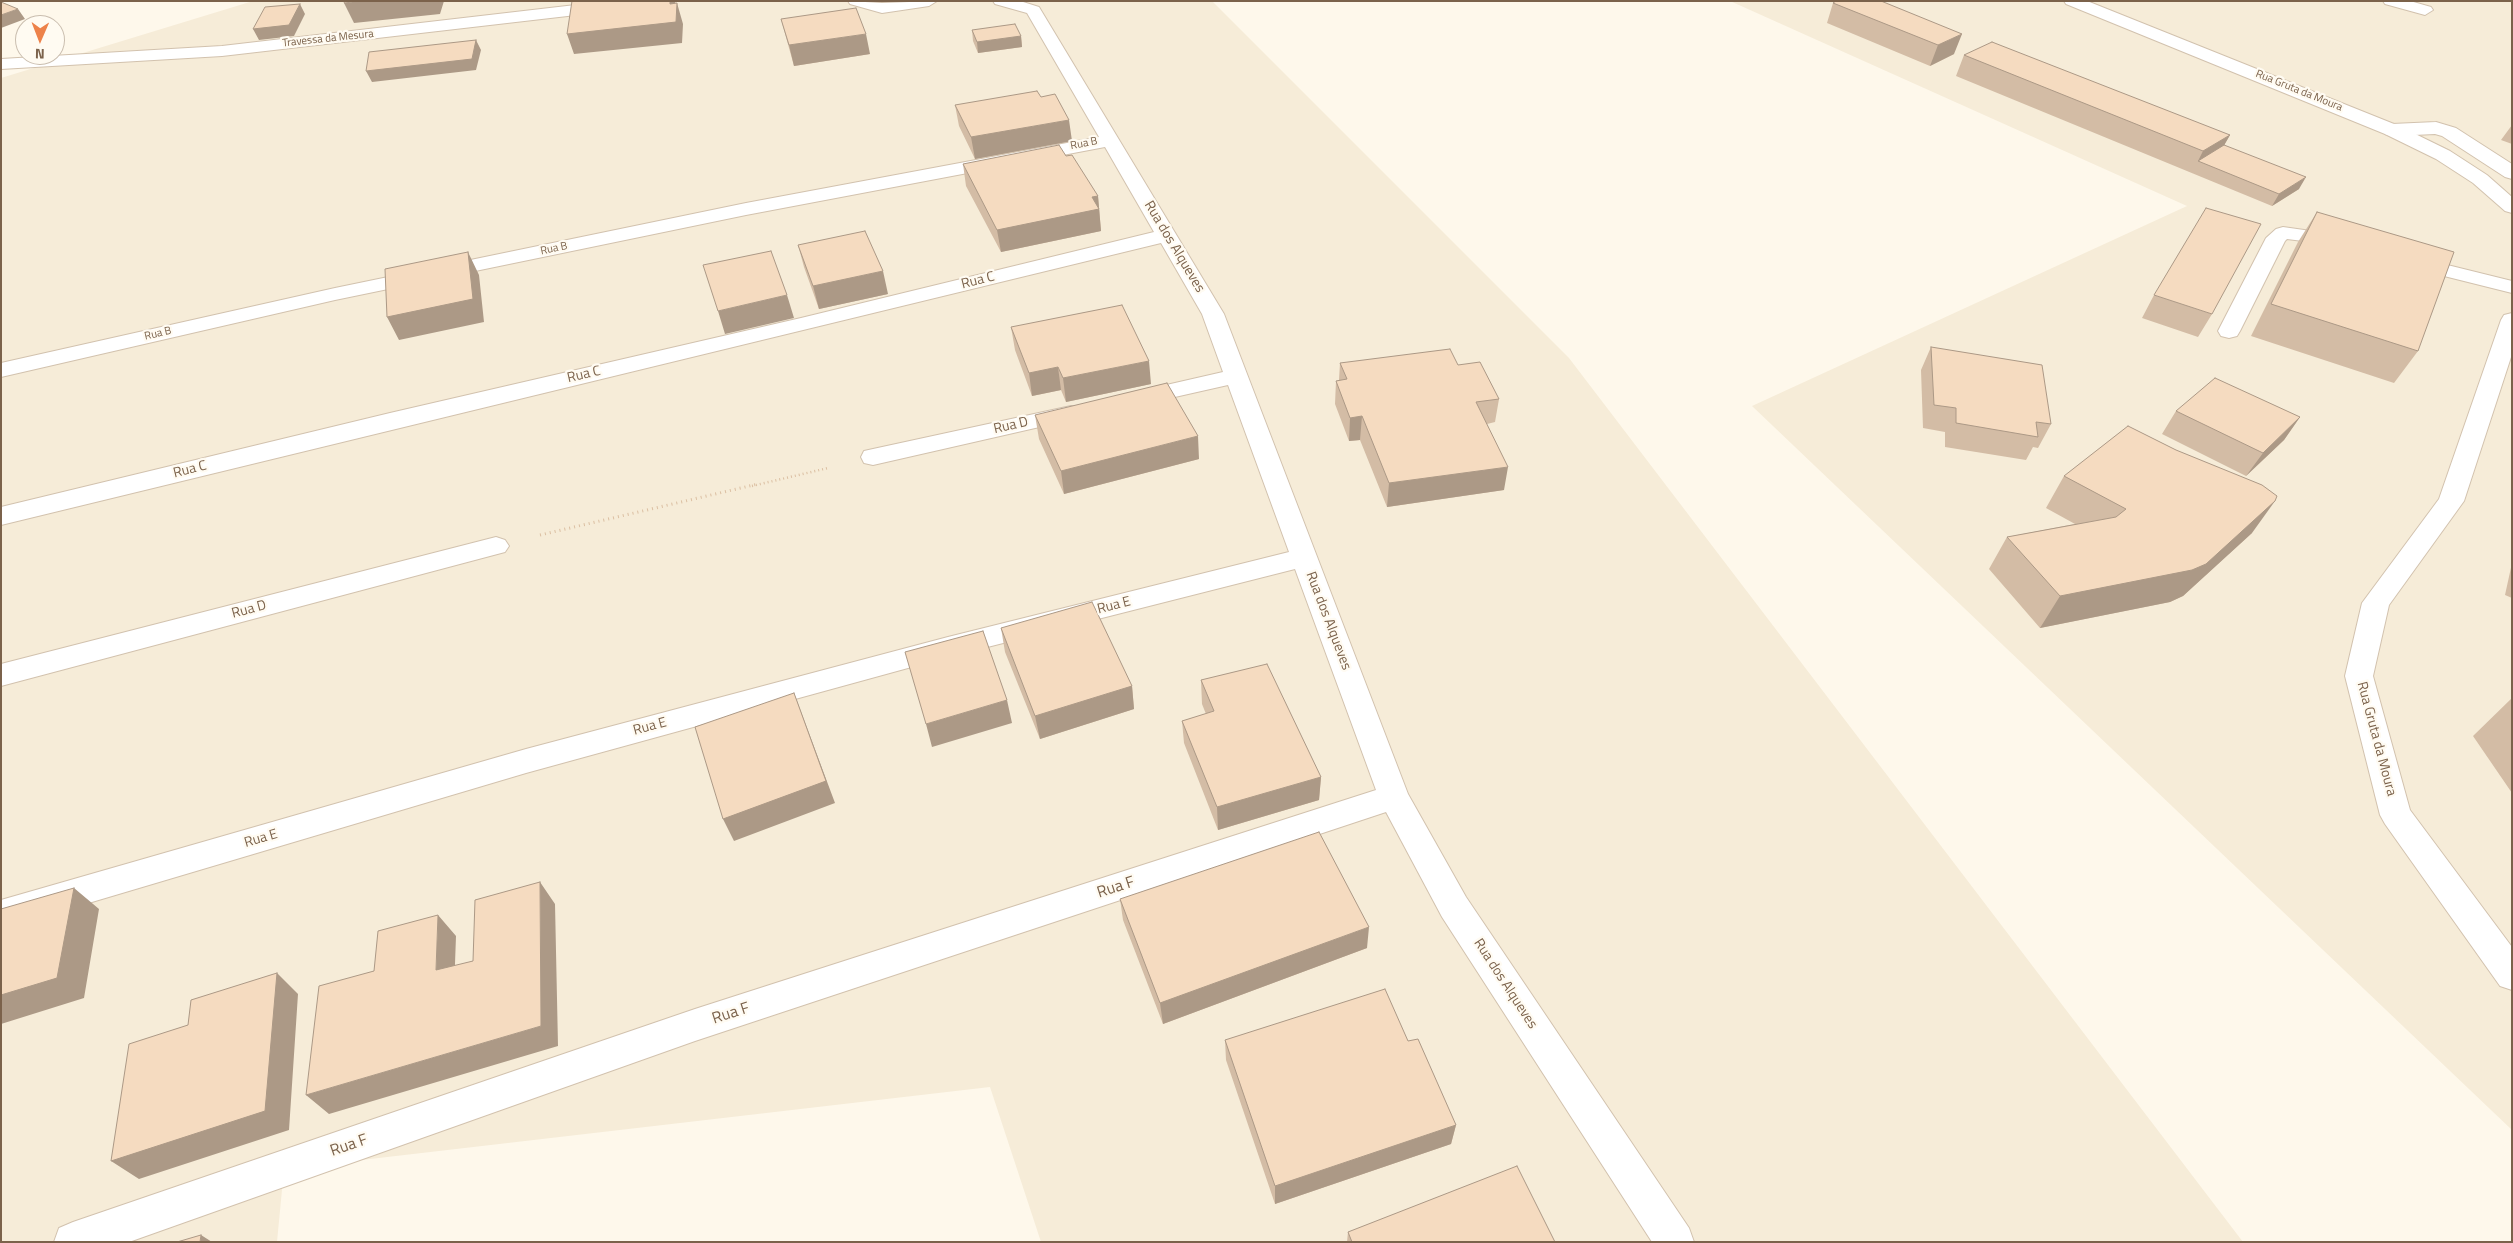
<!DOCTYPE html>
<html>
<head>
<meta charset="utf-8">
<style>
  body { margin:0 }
  #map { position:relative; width:2513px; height:1243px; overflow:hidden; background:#fef8eb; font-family:"Titillium Web",sans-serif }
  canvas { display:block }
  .frame { position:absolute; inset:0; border:2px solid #7b624b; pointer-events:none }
  .north { position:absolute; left:15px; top:15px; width:50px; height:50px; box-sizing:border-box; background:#fffbf2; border:1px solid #cabeaf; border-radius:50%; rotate:181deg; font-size:14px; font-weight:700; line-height:20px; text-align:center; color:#7b624b }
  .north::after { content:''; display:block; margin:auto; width:18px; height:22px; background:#ed824a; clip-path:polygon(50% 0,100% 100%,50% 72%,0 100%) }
</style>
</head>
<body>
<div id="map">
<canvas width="2513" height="1243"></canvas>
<div class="frame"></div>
<div class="north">N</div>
</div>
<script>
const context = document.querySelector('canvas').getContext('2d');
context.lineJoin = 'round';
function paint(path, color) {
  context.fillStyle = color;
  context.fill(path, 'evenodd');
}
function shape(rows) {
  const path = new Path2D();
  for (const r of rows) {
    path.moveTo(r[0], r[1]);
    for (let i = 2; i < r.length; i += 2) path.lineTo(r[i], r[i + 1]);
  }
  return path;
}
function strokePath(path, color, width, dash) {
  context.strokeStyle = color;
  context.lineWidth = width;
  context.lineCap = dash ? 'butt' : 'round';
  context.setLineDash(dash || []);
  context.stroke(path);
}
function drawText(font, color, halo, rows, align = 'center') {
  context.font = font + ' "Titillium Web",sans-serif';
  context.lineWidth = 4.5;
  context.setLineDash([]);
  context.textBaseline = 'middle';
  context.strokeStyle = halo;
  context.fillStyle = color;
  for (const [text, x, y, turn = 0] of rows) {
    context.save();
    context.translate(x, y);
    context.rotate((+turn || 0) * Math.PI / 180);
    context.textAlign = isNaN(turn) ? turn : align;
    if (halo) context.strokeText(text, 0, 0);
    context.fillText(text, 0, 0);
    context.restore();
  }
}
paint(shape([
  [253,1,1212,1,1569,358,2243,1242,1041,1242,990,1087,284,1169,277,1242,1,1242,1,78],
  [1730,1,2512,1,2512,1130,1752,406,2187,206]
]), '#f6ecd8');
const lane = shape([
  [2436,122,2456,128,2512,164,2512,179,2505,177,2442,136,2435,134,2392,136,2385,134,2383,130,2385,126,2392,124,2436,122],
  [2283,227,2311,231,2345,240,2348,244,2345,248,2338,250,2303,241,2287,239,2285,241,2240,331,2237,336,2229,338,2221,336,2218,331,2266,238,2276,229,2283,227],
  [2411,256,2512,281,2512,293,2404,266,2401,262,2404,258,2411,256]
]);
const street = shape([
  [610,1,662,1,654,6,222,56,1,69,1,59,222,46,610,1],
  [848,1,882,3,937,1,929,6,882,13,850,4,848,1],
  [993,1,1020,1,1039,7,1224,314,1408,794,1466,897,1689,1228,1694,1242,1652,1242,1442,917,1386,812,695,1041,129,1242,54,1242,59,1228,73,1222,695,1009,1376,790,1295,569,948,657,526,773,1,929,1,900,526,749,948,637,1289,552,1228,385,1135,406,1127,404,1123,399,1127,394,1223,372,1202,314,1161,243,1,525,1,507,390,413,801,318,1154,232,1105,147,746,215,335,300,1,377,1,363,335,288,746,203,1099,137,1027,13,995,4,993,1],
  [2064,1,2087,1,2399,126,2450,151,2487,175,2512,197,2512,213,2505,211,2473,183,2436,159,2385,134,2066,4,2064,1],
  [2383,1,2410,1,2431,7,2433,10,2425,15,2385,4,2383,1],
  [2512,313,2512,354,2464,501,2389,605,2373,676,2410,810,2512,947,2512,990,2500,986,2385,824,2380,815,2345,676,2362,603,2439,499,2501,320,2504,315,2512,313],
  [1071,406,1079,408,1083,413,1079,418,873,465,864,463,861,457,864,451,873,449,1071,406],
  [496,537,505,540,509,546,505,552,1,686,1,664,496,537]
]);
strokePath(lane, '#d2c2ae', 2);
strokePath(street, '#d2c2ae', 2);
strokePath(shape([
  [752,486,828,468]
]), '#dbbfa2', 2.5, [1, 3]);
strokePath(shape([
  [540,535,758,484]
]), '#dbbfa2', 3, [1, 4]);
paint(lane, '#fff');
paint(street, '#fff');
paint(shape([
  [1881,1,1954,54,1930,66,1827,23,1833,3],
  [781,19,870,54,794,66],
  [972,30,1021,36,1022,47,978,53,973,41],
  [1964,55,2230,135,2224,145,2299,189,2272,206,1956,76],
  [955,105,1072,141,975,159,959,126],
  [2512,125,2512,144,2501,140],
  [1066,156,1098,196,1101,231,1001,252,966,186,963,164],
  [2317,212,2418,351,2394,383,2251,336,2298,242],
  [798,245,888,294,819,309,804,267],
  [2154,295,2212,314,2198,337,2142,318],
  [1011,327,1151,384,1066,402,1061,390,1032,396,1015,350],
  [1931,347,2051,424,2038,448,2033,447,2026,460,1945,447,1945,432,1923,428,1921,370],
  [1340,363,1458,365,1499,399,1495,422,1487,424,1504,490,1387,507,1360,440,1349,441,1335,404,1336,381,1339,380],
  [2176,411,2300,417,2284,440,2246,476,2162,434],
  [1035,415,1199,459,1064,494,1039,439],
  [2064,476,2252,533,2183,596,2170,602,2040,628,1989,569,2007,537,2075,524,2046,508],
  [2512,563,2512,598,2505,595],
  [1001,628,1132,686,1134,709,1040,739,1005,652],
  [1201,680,1321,777,1319,800,1218,830,1184,743,1182,721,1206,714,1202,704],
  [2512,698,2512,793,2473,736],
  [1120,899,1367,948,1163,1024,1123,920],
  [1225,1040,1456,1125,1451,1144,1275,1204,1226,1060],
  [1348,1232,1555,1242,1347,1242]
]), '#d3bca5');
paint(shape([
  [361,1,444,1,440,14,354,23,344,3],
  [670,1,675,1,676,8,677,3,683,24,682,43,574,54,567,34,670,4],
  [300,4,305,14,294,36,259,40,253,29],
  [18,9,25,19,1,28,1,15],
  [866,34,870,54,794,66,789,45],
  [1962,34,1954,54,1930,66,1938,45],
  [1021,36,1022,47,978,53,977,42],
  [476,40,481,50,476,70,372,82,366,71],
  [1069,120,1072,141,975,159,971,137],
  [2230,135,2218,156,2198,161,2203,151],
  [2306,177,2299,189,2272,206,2279,194],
  [1098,196,1101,231,1001,252,997,230,1092,197],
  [468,252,479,275,484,322,399,340,387,317],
  [883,271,888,294,819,309,813,286],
  [787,295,794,318,725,334,718,311],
  [1149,361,1151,384,1066,402,1063,378],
  [1058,367,1061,390,1032,396,1029,373],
  [1362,416,1360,440,1349,441,1350,418],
  [2300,417,2284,440,2246,476,2263,453],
  [1198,436,1199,459,1064,494,1061,471],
  [1508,467,1504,490,1387,507,1389,483],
  [2275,501,2252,533,2183,596,2170,602,2040,628,2060,596],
  [1132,686,1134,709,1040,739,1035,716],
  [794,693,835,803,734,841,723,819],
  [1007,700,1012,723,932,747,926,724],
  [1321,777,1319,800,1218,830,1217,807],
  [540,882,555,904,558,1046,329,1114,306,1095,541,1026],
  [74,888,99,909,84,998,1,1024,1,995],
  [438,915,456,936,454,991,436,970],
  [1369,927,1367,948,1163,1024,1160,1003],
  [277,973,298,994,289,1130,139,1179,111,1161],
  [1456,1125,1451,1144,1275,1204,1275,1186],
  [201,1235,212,1242,200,1242]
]), '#ac9986');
const building = shape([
  [345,1,361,1,344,3,345,1],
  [572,1,670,1,670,4,677,3,676,22,567,34,572,1],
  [1836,1,1881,1,1962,34,1938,45,1833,3,1836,1],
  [1,2,18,9,1,15,1,2],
  [300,4,289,25,253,29,265,7,300,4],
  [856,8,866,34,789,45,781,19,856,8],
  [1015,24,1021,36,977,42,972,30,1015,24],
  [476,40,472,59,366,71,369,52,476,40],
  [1992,42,2230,135,2203,151,1964,55,1992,42],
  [1037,91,1041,97,1055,94,1069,120,971,137,955,105,1037,91],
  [1059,145,1066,156,1072,155,1098,196,1092,197,1099,209,997,230,963,164,1059,145],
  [2224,145,2306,177,2279,194,2198,161,2224,145],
  [2206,208,2261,224,2212,314,2154,295,2206,208],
  [2317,212,2454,252,2418,351,2271,304,2317,212],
  [865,231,883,271,813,286,798,245,865,231],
  [771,251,787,295,718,311,703,265,771,251],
  [468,252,473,299,387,317,385,269,468,252],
  [1122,305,1149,361,1063,378,1058,367,1029,373,1011,327,1122,305],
  [1931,347,2042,365,2051,424,2036,422,2038,437,1956,423,1956,408,1934,405,1931,347],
  [1450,349,1458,365,1480,362,1499,399,1476,402,1508,467,1389,483,1362,416,1350,418,1336,381,1347,379,1340,363,1450,349],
  [2215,378,2300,417,2263,453,2176,411,2215,378],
  [1167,383,1198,436,1061,471,1035,415,1167,383],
  [2128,426,2176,450,2262,485,2277,496,2275,501,2206,564,2192,570,2060,596,2007,537,2116,517,2126,509,2064,476,2128,426],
  [1092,602,1132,686,1035,716,1001,628,1092,602],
  [983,631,1007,700,926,724,905,652,983,631],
  [1267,664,1321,777,1217,807,1182,721,1214,711,1201,680,1267,664],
  [794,693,826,781,723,819,695,727,794,693],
  [1319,832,1369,927,1160,1003,1120,899,1319,832],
  [540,882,541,1026,306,1095,319,986,374,971,378,931,438,915,436,970,473,961,475,900,540,882],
  [74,888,57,978,1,995,1,909,74,888],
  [277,973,265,1111,111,1161,129,1044,188,1025,191,1000,277,973],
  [1385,989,1408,1041,1418,1039,1456,1125,1275,1186,1225,1040,1385,989],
  [1517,1166,1555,1242,1352,1242,1348,1232,1517,1166],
  [201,1235,200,1242,177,1242,201,1235]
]);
paint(building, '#f5dbc0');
strokePath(building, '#ac9986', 1);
drawText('11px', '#7b624b', '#fffbf2', [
  ["Travessa da Mesura",328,39,-6],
  ["Rua Gruta da Moura",2299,91,22],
  ["Rua B",1084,144,-11],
  ["Rua B",554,249,-12],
  ["Rua B",158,334,-13]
]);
drawText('14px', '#7b624b', '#fffbf2', [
  ["Rua dos Alqueves",1174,247,59],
  ["Rua C",978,281,-14],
  ["Rua C",584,375,-13],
  ["Rua D",1011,426,-13],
  ["Rua C",190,470,-14],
  ["Rua E",1114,606,-14],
  ["Rua D",249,610,-15],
  ["Rua dos Alqueves",1328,621,69],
  ["Rua E",650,727,-15],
  ["Rua Gruta da Moura",2376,739,75],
  ["Rua E",261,839,-16],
  ["Rua dos Alqueves",1505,984,57]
]);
drawText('16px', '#7b624b', '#fffbf2', [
  ["Rua F",1116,888,-18],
  ["Rua F",731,1014,-18],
  ["Rua F",349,1146,-19]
]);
</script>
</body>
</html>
